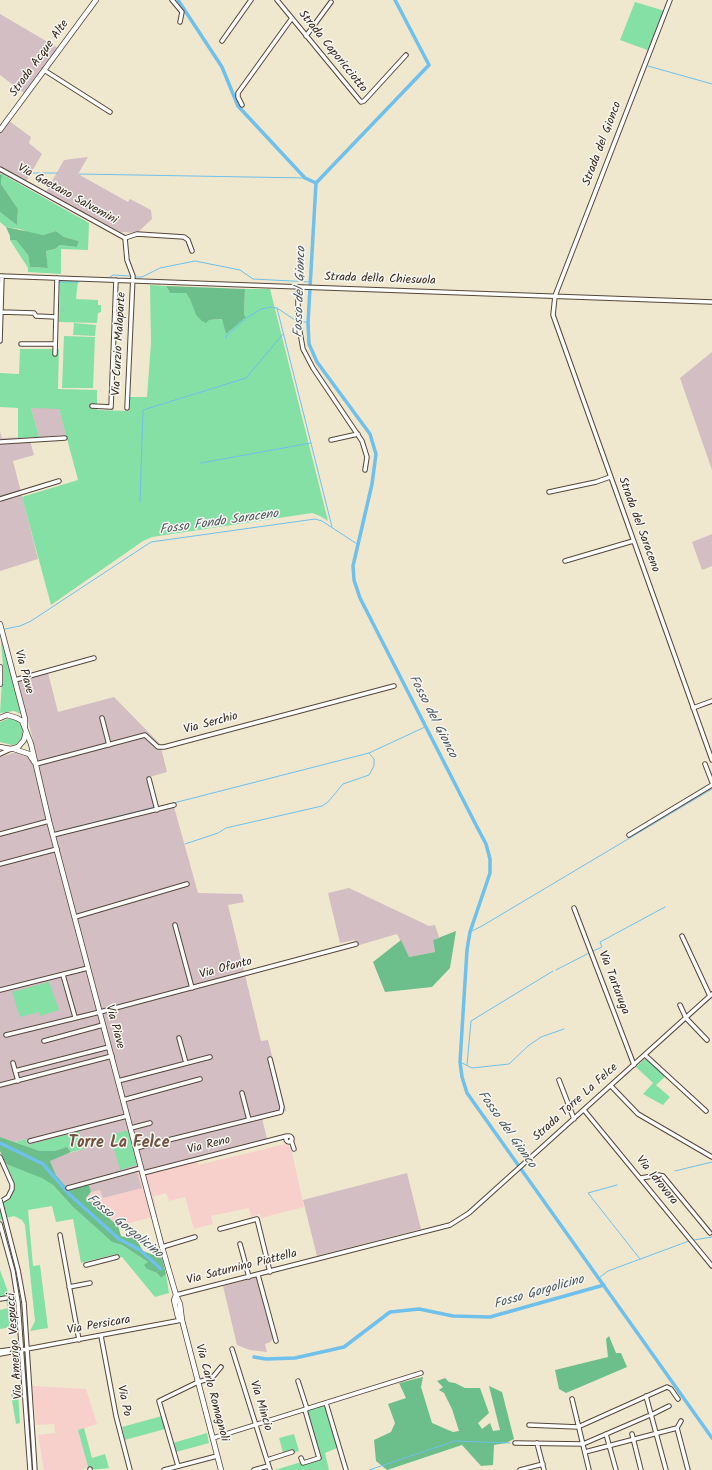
<!DOCTYPE html>
<html>
<head>
<meta charset="utf-8">
<style>
  body { margin:0 }
  canvas { display:block; background:#f0e7cf }
</style>
</head>
<body>
<canvas width="712" height="1470"></canvas>
<script>
const context = document.querySelector('canvas').getContext('2d');
context.lineJoin = 'round';
function paint(path, color) {
  context.fillStyle = color;
  context.fill(path, 'evenodd');
}
function shape(rows) {
  const path = new Path2D();
  for (const r of rows) {
    if (r.length === 3) {
      path.moveTo(r[0] + r[2], r[1]);
      path.arc(r[0], r[1], r[2], 0, 2 * Math.PI);
      continue;
    }
    path.moveTo(r[0], r[1]);
    for (let i = 2; i < r.length; i += 2) path.lineTo(r[i], r[i + 1]);
  }
  return path;
}
function strokePath(path, color, width, dash) {
  context.strokeStyle = color;
  context.lineWidth = width;
  context.lineCap = dash ? 'butt' : 'round';
  context.setLineDash(dash || []);
  context.stroke(path);
}
function drawText(font, color, halo, rows, align = 'center') {
  context.font = font + ' Kalam,sans-serif';
  context.lineWidth = 3;
  context.setLineDash([]);
  context.textBaseline = 'middle';
  context.strokeStyle = halo;
  context.fillStyle = color;
  for (const [text, x, y, turn = 0] of rows) {
    context.save();
    context.translate(x, y);
    context.rotate((+turn || 0) * Math.PI / 180);
    context.textAlign = isNaN(turn) ? turn : align;
    if (halo) context.strokeText(text, 0, 0);
    context.fillText(text, 0, 0);
    context.restore();
  }
}
paint(shape([
  [285,1144,291,1148,304,1207,261,1218,260,1214,251,1217,249,1208,211,1216,213,1224,194,1229,185,1197,169,1201,166,1193,154,1196,157,1216,118,1226,86,1198,91,1192,100,1190,103,1198,141,1188,137,1172,196,1158,198,1165],
  [32,1386,86,1389,97,1424,78,1430,89,1467,80,1470,44,1470,38,1435,55,1433,54,1424,36,1425]
]), '#f7d0cc');
paint(shape([
  [0,14,58,48,24,93,0,75],
  [5,118,31,137,29,143,42,154,24,185,0,173,0,125],
  [88,157,78,174,128,202,130,199,151,210,152,219,137,233,121,232,46,192,64,160],
  [712,352,712,470,680,378],
  [31,408,59,408,66,435,39,437],
  [0,432,2,438,29,437,34,455,13,461,38,559,0,571],
  [712,534,712,566,702,570,692,542],
  [48,673,58,712,114,697,160,744,167,772,146,778,156,812,174,807,198,893,242,894,244,902,228,905,261,1041,268,1040,286,1111,262,1118,267,1139,137,1172,142,1188,103,1198,100,1190,91,1192,89,1185,68,1189,56,1175,50,1161,58,1156,84,1149,28,1145,26,1139,15,1142,0,1137,0,757,17,752,26,755,31,762,38,760,18,681],
  [349,888,429,926,435,925,439,937,433,940,435,952,409,957,397,934,356,946,354,940,340,943,328,893],
  [407,1173,421,1229,317,1256,303,1200],
  [261,1276,276,1336,270,1342,265,1344,267,1352,250,1350,237,1345,223,1286]
]), '#d2bec3');
paint(shape([
  [635,2,665,11,650,51,620,40],
  [0,173,89,223,88,250,61,249,61,274,28,272,28,268,10,240,16,240,28,255,30,267,48,268,46,251,55,249,60,245,77,247,79,241,64,237,56,231,43,235,32,234,20,229,6,227,0,222,0,212,17,224,18,209,1,184,2,175],
  [60,280,78,281,76,299,98,300,98,305,101,305,101,312,98,313,97,323,59,322],
  [150,285,166,286,170,293,186,293,190,298,196,315,209,320,223,319,226,334,244,315,245,289,270,289,328,521,320,516,312,513,152,537,143,541,51,605,22,497,78,480,59,409,31,408,39,437,18,438,18,408,0,407,0,373,19,374,20,349,59,349,58,389,97,390,97,410,129,411,129,397,147,397,151,343],
  [74,323,96,325,95,336,73,335],
  [64,336,95,337,93,388,62,388],
  [0,629,23,715,14,711,0,713,3,666],
  [10,718,18,721,23,729,22,738,16,744,12,745,0,742,0,722],
  [49,982,59,1010,40,1016,39,1012,20,1017,12,992],
  [646,1058,666,1076,656,1085,670,1097,663,1105,643,1094,653,1083,636,1067],
  [129,1130,139,1164,120,1170,110,1135],
  [79,1131,84,1149,71,1152,67,1147,54,1151,40,1151,15,1142,26,1139,28,1145],
  [6,1164,42,1177,53,1185,73,1207,112,1242,122,1245,148,1262,147,1269,157,1273,161,1278,166,1274,169,1293,155,1297,122,1257,118,1258,116,1254,81,1263,73,1219,56,1222,52,1206,28,1210,33,1266,40,1265,48,1328,30,1331,35,1321,25,1225,22,1220,14,1216,0,1220,0,1203,9,1197,14,1189,13,1180],
  [0,1270,14,1308,17,1326,0,1329,0,1310,8,1308,5,1297,0,1298],
  [18,1393,20,1423,16,1424,11,1394],
  [324,1404,337,1448,325,1453,329,1470,275,1470,301,1462,303,1465,321,1459,306,1410],
  [162,1416,165,1429,125,1440,122,1427],
  [84,1428,92,1458,105,1454,109,1468,89,1470,78,1430],
  [207,1433,209,1443,176,1452,173,1443],
  [294,1434,299,1451,284,1456,279,1438]
]), '#85e0a6');
paint(shape([
  [0,174,2,175,1,184,18,209,17,225,0,212],
  [6,227,43,235,56,231,64,237,79,241,77,247,60,245,55,249,46,251,48,268,30,267,28,255,16,240,10,240,10,236],
  [166,286,245,289,244,315,246,317,226,334,222,319,209,320,206,323,202,321,196,315,190,299,186,293,170,293],
  [456,931,450,968,432,987,385,992,373,962,401,940,409,957,435,952,433,940],
  [0,1137,40,1151,54,1151,67,1147,71,1152,50,1161,56,1175,68,1189,89,1185,91,1192,86,1198,118,1226,121,1236,128,1238,135,1237,143,1251,162,1258,166,1274,161,1278,157,1273,147,1269,144,1265,148,1262,122,1245,112,1242,73,1207,53,1185,42,1178,6,1164,0,1151],
  [609,1336,616,1353,621,1353,627,1367,566,1393,559,1389,555,1370,608,1357,606,1339],
  [423,1377,421,1387,432,1423,453,1432,459,1431,452,1409,444,1393,439,1390,443,1387,437,1381,445,1378,449,1382,455,1383,465,1388,480,1388,489,1413,478,1423,482,1429,490,1423,493,1431,500,1430,489,1386,502,1392,514,1439,506,1443,494,1445,493,1465,481,1466,462,1445,387,1470,376,1461,374,1440,391,1432,395,1423,388,1404,406,1398,399,1383]
]), '#6cbe8b');
strokePath(shape([
  [648,66,712,84],
  [30,173,57,173],
  [79,174,305,178],
  [110,277,113,275,130,276],
  [135,277,142,277,160,268,195,261,240,270,253,279,311,282],
  [58,282,79,282],
  [277,308,332,527],
  [299,320,308,323],
  [226,338,227,335,248,317,261,309,271,307,277,308,295,320],
  [201,463,311,443],
  [140,502,143,410,246,378,283,334],
  [5,629,20,626,31,621,151,542,315,519,322,521,357,544],
  [158,807,369,753,425,727],
  [57,832,155,807],
  [185,844,218,833,226,828,322,806,328,802,343,784,369,775,374,766,374,759,369,753],
  [470,932,482,926,712,789],
  [593,951,602,947,600,942,665,907],
  [556,970,589,953],
  [460,1062,472,1068,509,1064,528,1046,541,1037,564,1029],
  [467,1065,471,1021,553,971],
  [675,1171,712,1162],
  [617,1185,588,1193,640,1259],
  [694,1240,712,1237],
  [599,1278,608,1271,689,1241],
  [369,1470,455,1441,510,1443]
]), '#6fc0ea', 1);
strokePath(shape([
  [178,0,222,67,238,106,305,178,316,183],
  [395,0,429,65,316,183,308,323,309,344,317,362,370,434,376,454,372,484,353,566,354,580,360,598,476,825,486,844,490,859,490,873,470,932,467,950,460,1062,462,1077,467,1093,712,1438],
  [0,1143,43,1164,70,1195,119,1239,140,1250,161,1269],
  [254,1357,266,1359,295,1358,344,1347,390,1312,419,1309,453,1316,490,1317,604,1285]
]), '#6fc0ea', 3.5);
const minor = shape([
  [172,0,182,12,180,22],
  [277,0,361,102,364,101,406,55],
  [670,0,555,296,553,315,712,760],
  [306,36,331,2],
  [222,41,251,0],
  [44,70,110,112],
  [242,105,238,97,238,93,292,18],
  [0,169,125,238,127,260,133,276,127,408],
  [125,238,137,234,184,237,188,240,192,251],
  [0,276,712,302],
  [298,287,298,321,303,349,313,368,362,441,367,457,365,470],
  [1,312,34,313,36,316,56,317],
  [0,341,2,276],
  [21,344,55,344],
  [55,354,57,278],
  [92,406,111,407,116,280],
  [331,440,358,434],
  [0,442,65,438],
  [549,492,596,482,610,477],
  [0,499,59,481],
  [565,561,633,541],
  [15,680,94,658],
  [693,708,712,701],
  [102,718,109,745],
  [0,754,11,749],
  [36,764,145,735,158,747,164,747,394,686],
  [705,764,712,782],
  [149,779,157,810],
  [0,834,49,821],
  [53,835,174,805],
  [629,835,712,785],
  [0,864,57,849],
  [574,908,634,1065],
  [75,917,187,884],
  [175,925,192,988],
  [682,936,710,996],
  [63,975,75,1017],
  [0,990,88,968],
  [680,1005,686,1018,707,1040],
  [6,1035,100,1012,356,944],
  [179,1038,186,1063],
  [44,1041,103,1025],
  [645,1055,706,1111],
  [13,1063,18,1081],
  [15,1071,109,1047],
  [559,1080,574,1119],
  [118,1081,210,1057],
  [0,1085,112,1056],
  [611,1086,638,1114,712,1157],
  [242,1093,249,1120],
  [123,1100,200,1079],
  [584,1110,712,1266],
  [131,1128,150,1123],
  [289,1139,3],
  [291,1140,294,1149],
  [30,1141,127,1116],
  [136,1148,281,1112,282,1107,270,1059],
  [0,1157,12,1184,12,1189,8,1197,0,1202],
  [143,1173,287,1136],
  [641,1178,658,1175,663,1176,710,1233],
  [68,1188,141,1168],
  [0,1224,13,1271,18,1302,30,1470],
  [220,1229,257,1219,270,1272],
  [60,1235,79,1340],
  [240,1244,249,1277],
  [162,1247,195,1237],
  [86,1265,117,1257],
  [258,1275,276,1341],
  [69,1287,90,1283],
  [176,1295,450,1225,469,1213,712,994],
  [0,1299,6,1298],
  [24,1303,35,1470],
  [101,1336,116,1416,130,1470],
  [232,1349,270,1470],
  [0,1351,15,1349],
  [0,1354,182,1320],
  [298,1381,307,1409],
  [646,1396,666,1470],
  [572,1399,589,1470],
  [326,1403,346,1470],
  [651,1415,669,1406],
  [681,1421,677,1428,688,1470],
  [529,1425,578,1427,667,1387,671,1389,678,1399],
  [606,1434,616,1470],
  [632,1434,641,1470],
  [213,1438,421,1373],
  [515,1443,583,1444,648,1416],
  [537,1443,544,1470],
  [585,1452,677,1428],
  [301,1458,303,1463,319,1458,305,1410],
  [267,1460,292,1452],
  [178,1466,159,1401,198,1382,212,1378,221,1367],
  [90,1469,90,1470],
  [164,1470,217,1456],
  [254,1470,268,1466],
  [520,1470,543,1464]
]);
const major = shape([
  [0,130,96,0],
  [0,624,25,719,25,726],
  [0,667,0,684],
  [0,718,7,715,17,718,22,721,26,731,24,740,18,747,11,749,0,747],
  [26,731,31,744,49,821,162,1247,176,1295,180,1304,182,1320,221,1470],
  [14,749,29,754,35,763],
  [176,1295,174,1300,178,1317,182,1320]
]);
strokePath(minor, '#564639', 5.5);
strokePath(major, '#564639', 6);
strokePath(minor, '#fff', 3.5);
strokePath(major, '#fff', 4.5);
const minorBridge = shape([
  [0,1200,18,1270,24,1303]
]);
strokePath(minorBridge, '#564639', 5.5, []);
strokePath(minorBridge, '#fff', 3.5);
drawText('12px', '#3b2a1e', '#f6f6f2', [
  ["Strada Caporicciotto",332,52,51],
  ["Strada Acque Alte",40,59,-54],
  ["Strada del Gionco",603,144,-69],
  ["Via Gaetano Salvemini",67,195,29],
  ["Strada della Chiesuola",380,280,2],
  ["Via Curzio Malaparte",120,344,-87],
  ["Strada del Saraceno",638,525,70],
  ["Via Piave",23,672,75],
  ["Via Serchio",211,724,-15],
  ["Via Ofanto",226,969,-15],
  ["Via Tartaruga",613,983,69],
  ["Via Piave",114,1027,75],
  ["Strada Torre La Felce",576,1103,-42],
  ["Via Reno",209,1146,-14],
  ["Via Idrovora",656,1181,51],
  ["Via Saturnino Piattella",242,1268,-14],
  ["Via Persicara",99,1326,-10],
  ["Via Amerigo Vespucci",16,1346,-94],
  ["Via Carlo Romagnoli",211,1393,75],
  ["Via Po",123,1401,78],
  ["Via Mincio",260,1406,73]
]);
drawText('italic 13px', '#4b575b', '#f6f6f2', [
  ["Fosso del Gionco",301,292,-88],
  ["Fosso Fondo Saraceno",219,523,-8],
  ["Fosso del Gionco",432,717,63],
  ["Fosso del Gionco",506,1130,55],
  ["Fosso Gorgolicino",124,1227,39],
  ["Fosso Gorgolicino",539,1293,-16]
]);
drawText('bold 16px', '#71523e', '#f6f6f2', [
  ["Torre La Felce",119,1144]
]);
</script>
</body>
</html>
